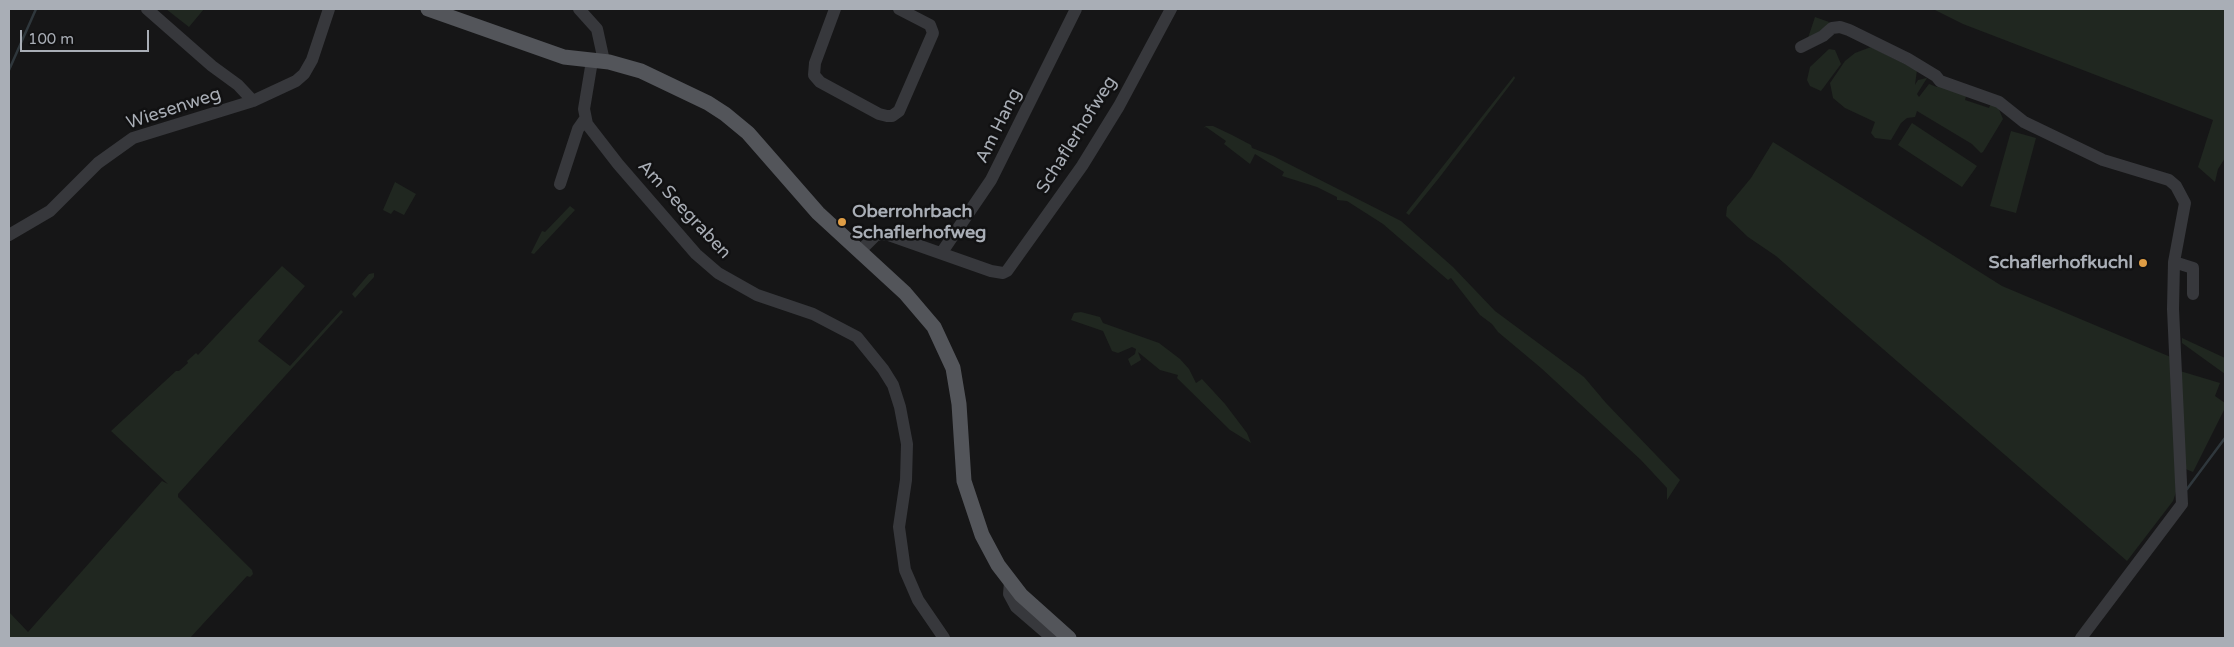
<!DOCTYPE html>
<html>
<head>
<meta charset="utf-8">
<style>
  body { margin:0 }
  #map { position:relative; width:2234px; height:647px; overflow:hidden; background:#161617; font-family:"Varela Round",sans-serif }
  canvas { display:block }
  .frame { position:absolute; inset:0; border:10px solid #a9aeb6; pointer-events:none }
  .scale { position:absolute; left:20px; top:30px; width:129px; height:22px; box-sizing:border-box; border:2px solid #a9aeb6; border-top:0; padding-left:6px; font-size:15px; line-height:18px; white-space:nowrap; color:#a9aeb6; -webkit-text-stroke:4px #111112; paint-order:stroke }
</style>
</head>
<body>
<div id="map">
<canvas width="2234" height="647"></canvas>
<div class="frame"></div>
<div class="scale">100 m</div>
</div>
<script>
const context = document.querySelector('canvas').getContext('2d');
context.lineJoin = 'round';
function paint(path, color) {
  context.fillStyle = color;
  context.fill(path, 'evenodd');
}
function shape(rows) {
  const path = new Path2D();
  for (const r of rows) {
    path.moveTo(r[0], r[1]);
    for (let i = 2; i < r.length; i += 2) path.lineTo(r[i], r[i + 1]);
  }
  return path;
}
function strokePath(path, color, width, dash) {
  context.strokeStyle = color;
  context.lineWidth = width;
  context.lineCap = dash ? 'butt' : 'round';
  context.setLineDash(dash || []);
  context.stroke(path);
}
function drawText(font, color, halo, rows, align = 'center') {
  context.font = font + ' "Varela Round",sans-serif';
  context.lineWidth = 5;
  context.setLineDash([]);
  context.textBaseline = 'middle';
  context.strokeStyle = halo;
  context.fillStyle = color;
  for (const [text, x, y, turn = 0] of rows) {
    context.save();
    context.translate(x, y);
    context.rotate((+turn || 0) * Math.PI / 180);
    context.textAlign = isNaN(turn) ? turn : align;
    if (halo) context.strokeText(text, 0, 0);
    context.fillText(text, 0, 0);
    context.restore();
  }
}
paint(shape([
  [166,9,204,9,189,27],
  [1933,9,2225,9,2225,158,2218,169,2215,182,2198,167,2213,120,1963,24],
  [1815,17,1829,22,1827,28,1807,41],
  [1871,47,1917,70,1915,85,1918,80,1927,78,1917,94,1919,97,1929,84,1937,87,1940,84,1966,96,1965,100,1989,108,1991,103,1998,107,2003,119,1983,152,1981,153,1972,144,1917,111,1915,117,1907,118,1901,123,1891,140,1875,138,1871,133,1875,122,1845,108,1833,98,1830,83,1845,61,1855,53],
  [1829,49,1835,50,1841,64,1821,91,1810,86,1807,80,1810,67],
  [1514,76,1515,78,1513,81,1439,178,1409,215,1406,213],
  [1912,123,1977,166,1962,187,1898,145],
  [1206,126,1213,126,1232,135,1251,145,1252,148,1273,156,1401,221,1453,267,1495,311,1584,377,1606,403,1680,480,1667,500,1667,488,1641,460,1541,368,1498,332,1492,324,1480,315,1451,278,1448,280,1383,224,1347,201,1337,200,1337,197,1317,187,1282,176,1284,172,1255,154,1250,164,1224,144,1226,141,1206,127,1203,129],
  [2011,131,2036,138,2016,213,1990,206],
  [1773,142,2002,286,2173,358,2176,492,2173,501,2127,561,1776,256,1748,237,1726,216,1727,207,1751,178],
  [395,182,416,194,404,215,394,210,391,214,383,210],
  [570,206,575,210,534,254,531,253,542,231,545,232],
  [282,266,305,286,258,341,290,366,341,310,343,312,178,494,178,497,252,570,253,574,250,577,247,576,190,638,9,638,9,612,28,632,162,481,168,484,111,431,176,371,179,371,188,363,187,361,196,353,198,355],
  [374,273,374,277,355,298,352,294,369,274],
  [1081,312,1100,317,1103,323,1159,343,1180,359,1189,369,1196,383,1202,379,1225,404,1247,433,1251,443,1230,430,1177,378,1178,375,1160,370,1138,352,1141,360,1131,366,1128,359,1135,354,1136,349,1132,347,1118,353,1112,351,1103,331,1071,320,1074,313],
  [2182,338,2225,358,2225,374,2182,343],
  [2180,371,2220,383,2215,396,2225,403,2225,408,2193,472,2183,468]
]), '#202720');
strokePath(shape([
  [9,70,36,9],
  [2187,489,2225,438]
]), '#2f373c', 2.5);
strokePath(shape([
  [147,9,212,66,238,85,253,101],
  [579,9,597,29,604,61],
  [835,9,815,63,814,75,820,82,879,114,887,116,892,116,899,111,933,33,930,25,899,9],
  [1801,47,1823,36,1832,28,1840,27,1849,30,1908,59,1936,76,1940,81,1999,102,2024,122,2103,160,2169,180,2176,186,2185,203,2174,262],
  [592,61,584,109,587,124,618,164,696,254,718,273,757,295,813,314,857,337,883,369,893,385,900,407,907,444,906,480,899,527,905,570,918,600,944,638],
  [560,184,578,129,585,119],
  [9,235,50,211,98,163,133,138,253,101,296,81,304,74,312,60,329,9],
  [860,251,876,235,886,234,991,271,1003,273,1007,271,1082,166,1119,106,1171,9],
  [942,252,991,180,1076,9],
  [1010,582,1009,594,1016,607,1052,638],
  [2081,638,2182,504,2173,309,2174,262,2193,268,2193,294]
]), '#37383c', 12);
strokePath(shape([
  [428,9,564,57,609,62,641,71,708,103,725,114,748,133,818,213,905,293,934,327,953,368,959,404,964,481,982,535,998,565,1021,595,1069,638]
]), '#53555a', 15);
for (const [x, y, r, color] of [
  [842,222,5,"#df9d45"],
  [2143,263,5,"#df9d45"]
]) {
  const dot = new Path2D();
  dot.arc(x, y, r, 0, 2 * Math.PI);
  context.fillStyle = color;
  context.fill(dot);
  strokePath(dot, '#111112', 2);
}
drawText('18px', '#a9aeb6', '#111112', [
  ["Wiesenweg",174,109,-18],
  ["Am Hang",999,126,-64],
  ["Schaflerhofweg",1077,135,-58],
  ["Am Seegraben",684,210,47]
]);
drawText('bold 18px', '#a9aeb6', '#111112', [
  ["Oberrohrbach",852,212],
  ["Schaflerhofweg",852,233],
  ["Schaflerhofkuchl",2133,263,"right"]
], 'left');
</script>
</body>
</html>
